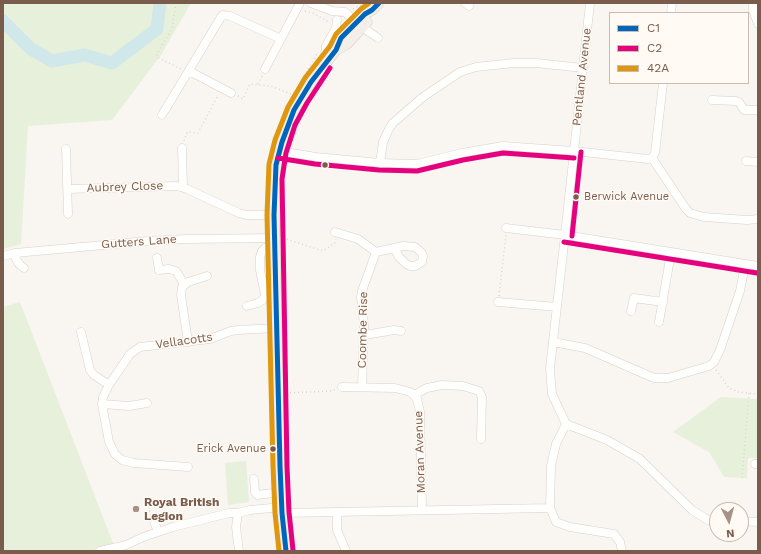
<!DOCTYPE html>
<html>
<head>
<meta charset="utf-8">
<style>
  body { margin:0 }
  #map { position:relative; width:761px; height:554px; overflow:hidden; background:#f9f5f0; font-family:"Work Sans",sans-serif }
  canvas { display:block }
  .frame { position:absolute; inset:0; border:4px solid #7a5c4d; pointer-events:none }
  .legend { position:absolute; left:609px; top:12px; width:140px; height:72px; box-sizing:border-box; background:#fffaf3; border:1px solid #cabbb1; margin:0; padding:5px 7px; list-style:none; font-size:12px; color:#7a5c4d }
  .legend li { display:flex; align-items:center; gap:8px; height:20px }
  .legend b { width:20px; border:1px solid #cabbb1 }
  .north { position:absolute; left:709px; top:502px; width:40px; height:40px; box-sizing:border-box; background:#fffaf3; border:1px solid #cabbb1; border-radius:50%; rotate:174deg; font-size:11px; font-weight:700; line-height:16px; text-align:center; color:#7a5c4d }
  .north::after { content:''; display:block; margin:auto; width:14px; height:18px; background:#a69286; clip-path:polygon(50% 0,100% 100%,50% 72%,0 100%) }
</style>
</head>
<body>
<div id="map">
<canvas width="761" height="554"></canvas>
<div class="frame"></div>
<ul class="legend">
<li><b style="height:5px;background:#0065bd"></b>C1</li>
<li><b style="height:5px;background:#e5007d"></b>C2</li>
<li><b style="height:5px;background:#de970f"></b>42A</li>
</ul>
<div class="north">N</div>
</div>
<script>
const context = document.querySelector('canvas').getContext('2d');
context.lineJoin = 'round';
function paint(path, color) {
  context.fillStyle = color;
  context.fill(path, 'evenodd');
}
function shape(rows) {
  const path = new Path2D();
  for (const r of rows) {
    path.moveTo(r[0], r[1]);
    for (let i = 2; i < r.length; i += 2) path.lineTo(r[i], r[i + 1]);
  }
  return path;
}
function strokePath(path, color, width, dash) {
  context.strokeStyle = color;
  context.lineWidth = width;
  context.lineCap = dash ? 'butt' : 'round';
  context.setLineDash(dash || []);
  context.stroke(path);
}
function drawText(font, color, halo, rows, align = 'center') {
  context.font = font + ' "Work Sans",sans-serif';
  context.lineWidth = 3;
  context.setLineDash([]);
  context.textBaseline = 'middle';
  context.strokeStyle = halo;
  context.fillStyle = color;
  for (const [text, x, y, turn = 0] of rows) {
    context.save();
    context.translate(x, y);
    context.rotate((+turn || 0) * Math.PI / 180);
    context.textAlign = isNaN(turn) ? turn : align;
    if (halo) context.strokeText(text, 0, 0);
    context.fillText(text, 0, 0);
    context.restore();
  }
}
paint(shape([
  [3,3,191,3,161,55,112,120,28,126,21,244,3,249],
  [20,302,116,551,3,551,3,307],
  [721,397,758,399,758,458,748,458,747,478,724,477,709,452,673,432],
  [246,461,249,502,228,505,225,463]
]), '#e7f0db');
strokePath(shape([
  [3,21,31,49,52,61,84,55,112,63,157,29,160,3]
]), '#d0e8ea', 13);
const minor = shape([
  [311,3,332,11,345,12,362,27,378,38],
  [465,3,469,6],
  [590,3,565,235,550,368,552,394,566,424,607,440,640,459,692,510,708,520,717,520],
  [753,3,753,10,758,24],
  [671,13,672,3],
  [324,64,326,46,336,28,337,20],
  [265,69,300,3],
  [189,71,231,93],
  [712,100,736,101,739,102,744,110,758,110],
  [162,115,221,17,223,15,230,16,281,39],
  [182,148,183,187],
  [66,149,68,214],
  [279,151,316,157,380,163,417,164,462,153,503,146,574,151,648,159,652,158,655,153,663,83],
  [652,158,686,209,690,213,704,217,747,220,758,219],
  [746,161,758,162],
  [380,163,383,142,389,129,393,123,423,97,460,72,476,67,514,63,536,63,583,68],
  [68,189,177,186,187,189,239,213,246,215,274,215],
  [506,228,565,235,758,266],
  [335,232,358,239,376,252,362,291,361,297,364,325,362,387],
  [376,252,403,246,415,247,421,252,423,256,422,262,415,266,410,266,406,264,399,257,394,248],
  [15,253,16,259,19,264,24,268],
  [3,256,15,253,148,241,186,239,275,238],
  [157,258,159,270,169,269,176,271,184,284],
  [498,302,557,307],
  [247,306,258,303,263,300,265,295,260,270,260,257,262,251,265,248,275,247],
  [631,311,634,298,663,302],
  [659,322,671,253],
  [81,332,90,370,94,375,109,385],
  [365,335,394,330,401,331],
  [188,342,181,295,182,287,188,282,207,276],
  [553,342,585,348,654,378,668,378,709,366,714,362,720,350,740,291,745,265],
  [342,387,395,388,410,392,414,395,417,399,420,412,422,510],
  [414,395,427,388,442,385,463,386,479,391,482,397,481,439],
  [102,404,129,406,147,403],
  [566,424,556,444,551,466,550,508,556,522,570,527,614,534,620,542,622,551],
  [755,464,758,464],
  [188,467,134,463,122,460,115,454,109,442,102,404,103,397,109,385,130,354,140,347,210,339,231,331,238,330,277,328],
  [254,479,255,492,257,495,281,492],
  [337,512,337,530,346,551],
  [282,513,550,508],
  [741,521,758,522],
  [155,524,158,532],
  [100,551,126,545,143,537,173,527,229,513,238,513],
  [239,551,236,527,238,513,250,510,282,507]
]);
const major = shape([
  [336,50,347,44,367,22],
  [286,551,282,513,280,466,274,215,275,179,276,165,282,142,289,122,294,110,311,82,336,50,341,38,365,14,372,10,379,3]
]);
strokePath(minor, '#d7d1cb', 9);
strokePath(major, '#dad1cc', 11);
strokePath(shape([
  [176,3,172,29,157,54,157,57,181,69],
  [353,9,366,3],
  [305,11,315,14,330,23],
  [304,76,317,54],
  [258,84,263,75],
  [238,96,243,99,250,84,271,86,293,95],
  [184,141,187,132,198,133,218,95],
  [291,145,298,126,296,125],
  [283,238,323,251,335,243,336,239],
  [499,296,506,234],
  [716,370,729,388,738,392,758,394],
  [286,393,332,391,336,389],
  [742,478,749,393],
  [146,506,148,505,151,517]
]), '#dcd5d0', 1.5, [1, 3]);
strokePath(minor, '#fefefd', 8);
strokePath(major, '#f3eee8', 10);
strokePath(shape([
  [286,551,282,513,280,466,274,215,276,165,282,142,294,110,311,82,336,50,341,38,365,14,372,10,379,3]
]), '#0065bd', 5);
strokePath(shape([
  [278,158,315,164,379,170,417,171,463,160,503,153,574,158],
  [572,236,581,152],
  [564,242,757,273],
  [293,550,289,512,287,466,282,179,286,153,295,125,307,103,330,68]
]), '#e5007d', 5);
strokePath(shape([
  [279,551,275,513,273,466,267,215,269,164,275,140,288,107,305,78,330,46,336,34,361,9,369,3]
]), '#de970f', 5);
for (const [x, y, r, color] of [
  [325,165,3.5,"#7a5c4d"],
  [576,197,3.5,"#7a5c4d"],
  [273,449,3.5,"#7a5c4d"],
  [136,509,4,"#a69286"]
]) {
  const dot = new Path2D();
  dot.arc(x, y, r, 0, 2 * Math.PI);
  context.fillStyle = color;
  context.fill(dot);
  strokePath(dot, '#fffaf3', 1.5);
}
drawText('11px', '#7a5c4d', '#fffaf3', [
  ["Berwick Avenue",584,197],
  ["Erick Avenue",266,449,"right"]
], 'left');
drawText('12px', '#7a5c4d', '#fffaf3', [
  ["Pentland Avenue",582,77,-84],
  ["Aubrey Close",125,187,-2],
  ["Gutters Lane",139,242,-4],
  ["Coombe Rise",363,330,-89],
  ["Vellacotts",184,341,-8],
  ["Moran Avenue",420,452,-92]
]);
drawText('bold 12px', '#7a5c4d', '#fffaf3', [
  ["Royal British",144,502],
  ["Legion",144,516]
], 'left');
</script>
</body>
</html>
